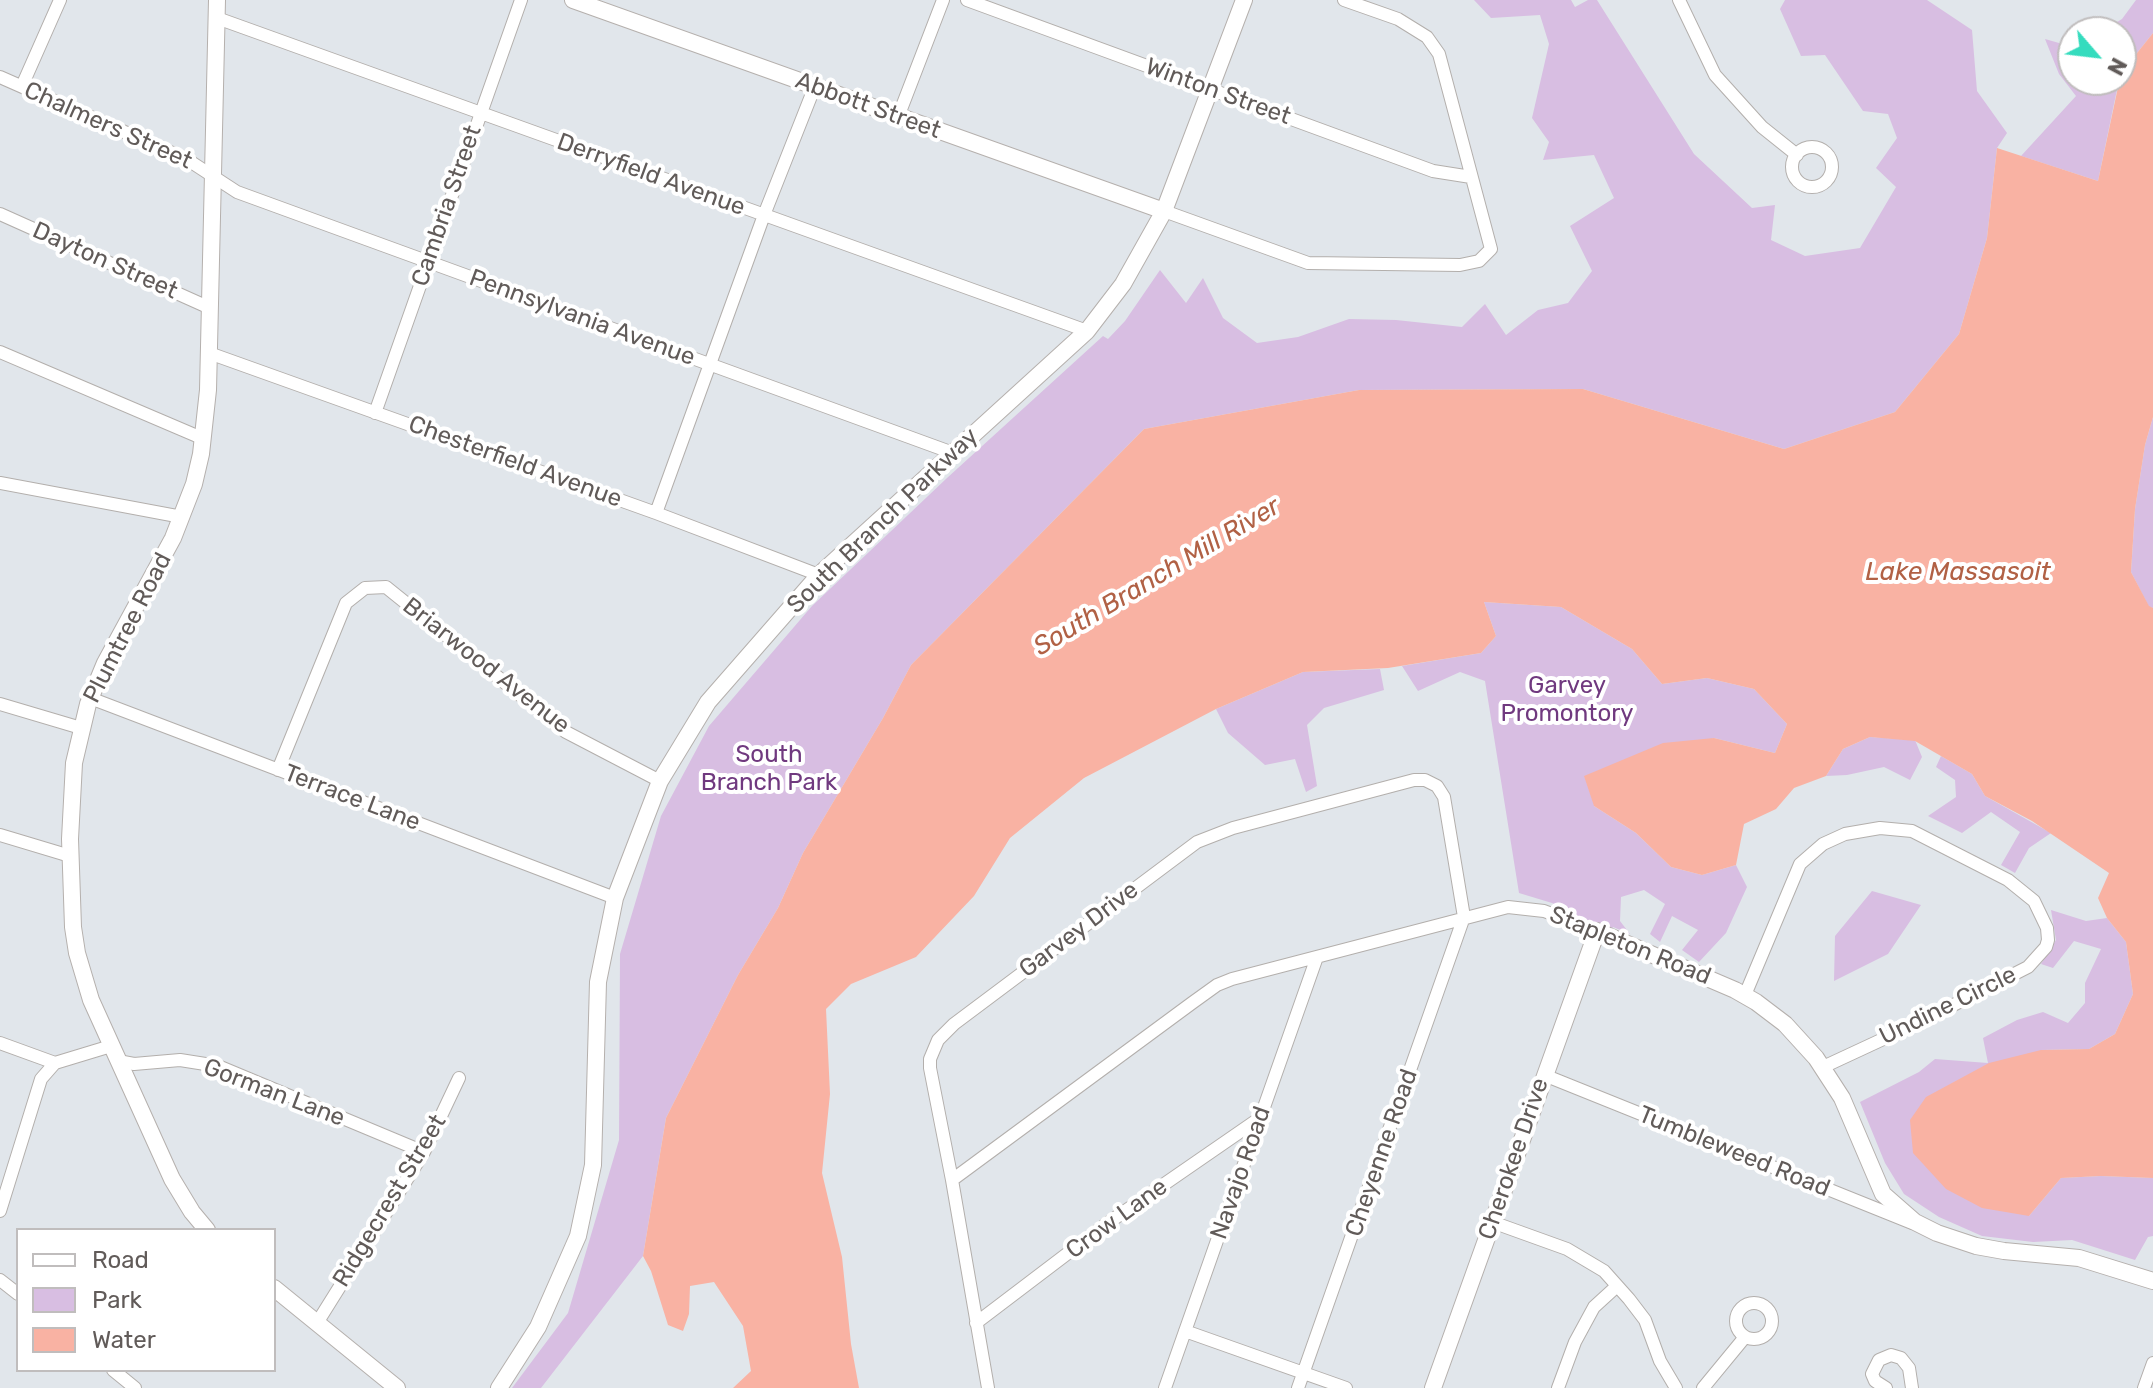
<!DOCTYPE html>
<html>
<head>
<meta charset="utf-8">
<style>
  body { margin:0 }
  #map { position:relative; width:2153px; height:1388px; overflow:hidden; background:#e1e6eb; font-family:Rubik,sans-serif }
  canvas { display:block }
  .legend { position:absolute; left:16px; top:1228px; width:260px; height:144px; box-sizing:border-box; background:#fff; border:2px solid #c0bdbd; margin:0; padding:10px 14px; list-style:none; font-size:24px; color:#615b59 }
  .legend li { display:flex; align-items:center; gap:16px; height:40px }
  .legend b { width:40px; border:2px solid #c0bdbd }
  .north { position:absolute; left:2057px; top:16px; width:80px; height:80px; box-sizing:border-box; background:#fff; border:2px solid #c0bdbd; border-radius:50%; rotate:118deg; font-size:22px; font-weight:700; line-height:32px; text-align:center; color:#615b59 }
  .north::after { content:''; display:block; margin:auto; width:28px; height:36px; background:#35dcbe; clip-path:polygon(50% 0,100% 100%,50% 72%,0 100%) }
</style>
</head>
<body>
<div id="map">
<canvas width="2153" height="1388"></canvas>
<ul class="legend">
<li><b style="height:10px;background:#fff"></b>Road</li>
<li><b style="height:22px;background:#d8bee2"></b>Park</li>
<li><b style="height:22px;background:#f9b2a3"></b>Water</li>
</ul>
<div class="north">N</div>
</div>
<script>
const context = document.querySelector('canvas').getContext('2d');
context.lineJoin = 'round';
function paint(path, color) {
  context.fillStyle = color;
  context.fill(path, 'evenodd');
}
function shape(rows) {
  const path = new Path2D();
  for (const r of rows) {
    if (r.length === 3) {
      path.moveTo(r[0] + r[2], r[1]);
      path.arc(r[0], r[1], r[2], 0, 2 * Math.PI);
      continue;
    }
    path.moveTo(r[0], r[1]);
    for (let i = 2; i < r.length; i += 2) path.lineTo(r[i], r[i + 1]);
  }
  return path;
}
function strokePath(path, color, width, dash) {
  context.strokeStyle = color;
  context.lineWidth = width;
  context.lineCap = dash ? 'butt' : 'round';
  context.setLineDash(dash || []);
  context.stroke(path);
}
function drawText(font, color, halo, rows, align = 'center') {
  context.font = font + ' Rubik,sans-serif';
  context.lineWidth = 8;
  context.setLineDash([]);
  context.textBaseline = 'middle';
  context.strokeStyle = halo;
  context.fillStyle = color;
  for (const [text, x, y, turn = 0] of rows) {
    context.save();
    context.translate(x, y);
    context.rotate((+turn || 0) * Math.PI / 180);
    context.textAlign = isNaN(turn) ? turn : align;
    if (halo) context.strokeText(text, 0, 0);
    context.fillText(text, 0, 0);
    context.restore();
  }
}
paint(shape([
  [1474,0,1571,0,1575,7,1588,0,1597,0,1694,154,1752,208,1775,205,1771,240,1805,256,1860,248,1896,187,1876,168,1897,138,1888,114,1863,111,1825,55,1801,56,1780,9,1785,0,1927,0,1972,30,1977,91,2007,133,1997,148,1987,238,1959,334,1895,412,1784,449,1583,389,1359,390,1144,429,911,665,883,718,803,853,778,908,738,975,666,1118,643,1256,541,1388,512,1388,568,1313,619,1140,620,954,661,816,709,726,812,606,947,478,1103,336,1108,339,1125,321,1160,270,1186,303,1203,278,1223,318,1257,343,1298,337,1349,319,1396,320,1462,327,1485,304,1506,335,1538,310,1568,303,1592,271,1570,226,1614,198,1594,155,1543,160,1549,142,1532,118,1549,44,1540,15,1491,18],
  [2136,0,2153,0,2153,33,2121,73,2121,32,2100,32,2122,19],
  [2045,39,2073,47,2073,80,2119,80,2098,181,2021,156,2076,96,2059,74],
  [2153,417,2153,608,2149,607,2131,572,2135,509,2145,445],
  [1484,602,1561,607,1632,649,1662,684,1707,678,1754,689,1787,724,1775,753,1714,738,1594,806,1636,833,1671,867,1702,875,1736,865,1747,887,1726,933,1699,962,1682,950,1698,930,1672,916,1660,942,1650,934,1665,904,1644,890,1621,897,1620,921,1630,934,1613,927,1611,933,1552,903,1519,893,1485,681,1460,672,1418,691,1402,666,1481,653,1496,636],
  [1380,669,1384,690,1324,708,1307,725,1317,786,1306,792,1295,759,1265,765,1228,733,1216,709,1303,672],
  [1870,737,1915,740,1922,757,1910,780,1884,767,1847,775,1826,776,1843,749],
  [1941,756,1972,774,1985,796,2051,833,2029,848,2015,873,2001,865,2020,832,1991,812,1962,833,1928,816,1956,797,1955,780,1936,767],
  [1872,891,1921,905,1888,954,1834,981,1835,936],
  [2051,910,2086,921,2107,918,2126,942,2133,994,2115,1034,2089,1049,2041,1050,2029,1216,2061,1178,2101,1176,2153,1178,2153,1236,2148,1237,2135,1260,2072,1240,2033,1242,1982,1236,1939,1217,1904,1194,1885,1163,1860,1102,1919,1072,1935,1059,1988,1063,1983,1038,2017,1020,2043,1012,2068,1023,2085,1003,2085,983,2101,949,2074,941,2053,968,2041,964,2056,940]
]), '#d8bee2');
paint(shape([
  [2153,33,2153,417,2145,445,2135,509,2131,572,2149,606,2153,608,2153,1178,2101,1176,2061,1178,2029,1216,1982,1208,1946,1189,1913,1153,1910,1120,1926,1097,1989,1063,2041,1050,2089,1049,2115,1034,2133,994,2126,942,2107,918,2098,898,2109,873,2032,821,1985,796,1972,774,1915,741,1870,737,1843,749,1826,776,1794,788,1776,809,1744,824,1736,865,1702,875,1671,867,1636,833,1594,806,1584,776,1663,743,1714,738,1775,753,1787,724,1754,689,1707,678,1662,684,1632,649,1561,607,1484,602,1496,636,1481,653,1388,668,1303,672,1216,709,1084,778,1010,838,974,896,916,957,851,984,826,1009,830,1094,822,1173,842,1257,851,1344,859,1388,733,1388,751,1371,743,1326,714,1282,690,1286,689,1314,683,1331,668,1325,651,1271,643,1256,666,1118,738,975,778,908,803,853,883,718,911,665,1144,429,1359,390,1583,389,1784,449,1895,412,1959,334,1987,238,1997,148,2098,181,2121,73]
]), '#f9b2a3');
const street = shape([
  [967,0,1433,171,1471,177],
  [1679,0,1715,75,1762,127,1797,155],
  [217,18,1087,331],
  [0,77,188,160,237,192,953,453],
  [22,86,60,0],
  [898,117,943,0],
  [1812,167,20],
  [1164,211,1308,263,1460,265,1479,261,1491,249,1439,54,1427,37,1398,19,1344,0],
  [0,214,210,308],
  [0,352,204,439],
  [209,353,656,513,819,575],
  [375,413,521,0],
  [0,483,182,517],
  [656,513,764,215,815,86],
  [90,698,615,898],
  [0,704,81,728],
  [278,770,346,603,365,588,386,587,566,732,660,781],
  [0,835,70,856],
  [1745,995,1800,864,1823,844,1845,834,1880,828,1912,831,2008,880,2034,901,2047,928,2048,940,2046,947,2028,967,1922,1021,1823,1067],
  [0,1043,55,1063],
  [118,1061,134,1064,180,1060,218,1066,424,1152],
  [1544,1075,1912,1223],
  [952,1180,1192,1003,1217,985,1232,979,1508,907,1544,911,1597,931],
  [0,1211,41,1079,55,1063,111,1046],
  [1492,1222,1567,1249,1604,1271,1629,1299,1645,1320,1660,1361,1676,1388],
  [0,1280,18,1294],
  [1754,1321,18],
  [317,1323,424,1152,459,1078],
  [976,1323,1105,1225,1260,1118],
  [1185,1331,1346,1388],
  [113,1370,135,1388],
  [988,1388,952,1180,930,1068,930,1059,938,1040,954,1024,1197,842,1233,828,1414,780,1425,780,1437,786,1444,797,1464,917,1298,1388],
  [1165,1388,1317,957],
  [1558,1388,1575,1342,1594,1307,1617,1286],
  [1703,1388,1745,1337],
  [1886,1388,1875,1381,1872,1374,1879,1360,1891,1355,1901,1358,1909,1368,1912,1388],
  [2144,1388,2153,1363]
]);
const secondary = shape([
  [573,0,1164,211],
  [207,1230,192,1212,172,1179,91,1000,77,953,73,927,70,839,74,763,88,704,105,663,173,538,194,484,201,454,208,390,217,0],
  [274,1288,397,1388],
  [499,1388,538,1327,578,1236,593,1165,598,982,615,898,660,781,708,702,819,575,1087,331,1123,284,1164,211,1244,0],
  [1433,1388,1597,931,1735,990,1756,1002,1785,1024,1816,1058,1842,1098,1883,1194,1915,1222,1937,1233,1976,1246,2004,1251,2079,1258,2153,1281]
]);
strokePath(street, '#b3afac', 14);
strokePath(secondary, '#b5b0ad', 18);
strokePath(street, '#fff', 12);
strokePath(secondary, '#fff', 16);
drawText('24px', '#615b59', '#fff', [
  ["Winton Street",1218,92,20],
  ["Abbott Street",868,106,20],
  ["Chalmers Street",108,126,24],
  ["Derryfield Avenue",651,175,20],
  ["Cambria Street",447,206,-71],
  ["Dayton Street",105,261,24],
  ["Pennsylvania Avenue",582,318,20],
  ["Chesterfield Avenue",515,462,20],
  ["South Branch Parkway",883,521,-44],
  ["Plumtree Road",128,628,-63],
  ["Briarwood Avenue",486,666,38],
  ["Terrace Lane",352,798,21],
  ["Garvey Drive",1079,930,-37],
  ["Stapleton Road",1630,946,22],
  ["Undine Circle",1948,1006,-26],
  ["Gorman Lane",274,1093,21],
  ["Tumbleweed Road",1734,1152,22],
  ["Cheyenne Road",1382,1153,-71],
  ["Cherokee Drive",1514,1159,-71],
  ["Navajo Road",1241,1173,-71],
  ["Ridgecrest Street",390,1201,-59],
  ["Crow Lane",1117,1219,-36]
]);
drawText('24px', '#70397f', '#fff', [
  ["Garvey",1567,686],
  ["Promontory",1567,714],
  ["South",769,755],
  ["Branch Park",769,783]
]);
drawText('italic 26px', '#b16145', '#fff', [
  ["Lake Massasoit",1958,572],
  ["South Branch Mill River",1157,577,-31]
]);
</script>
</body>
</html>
